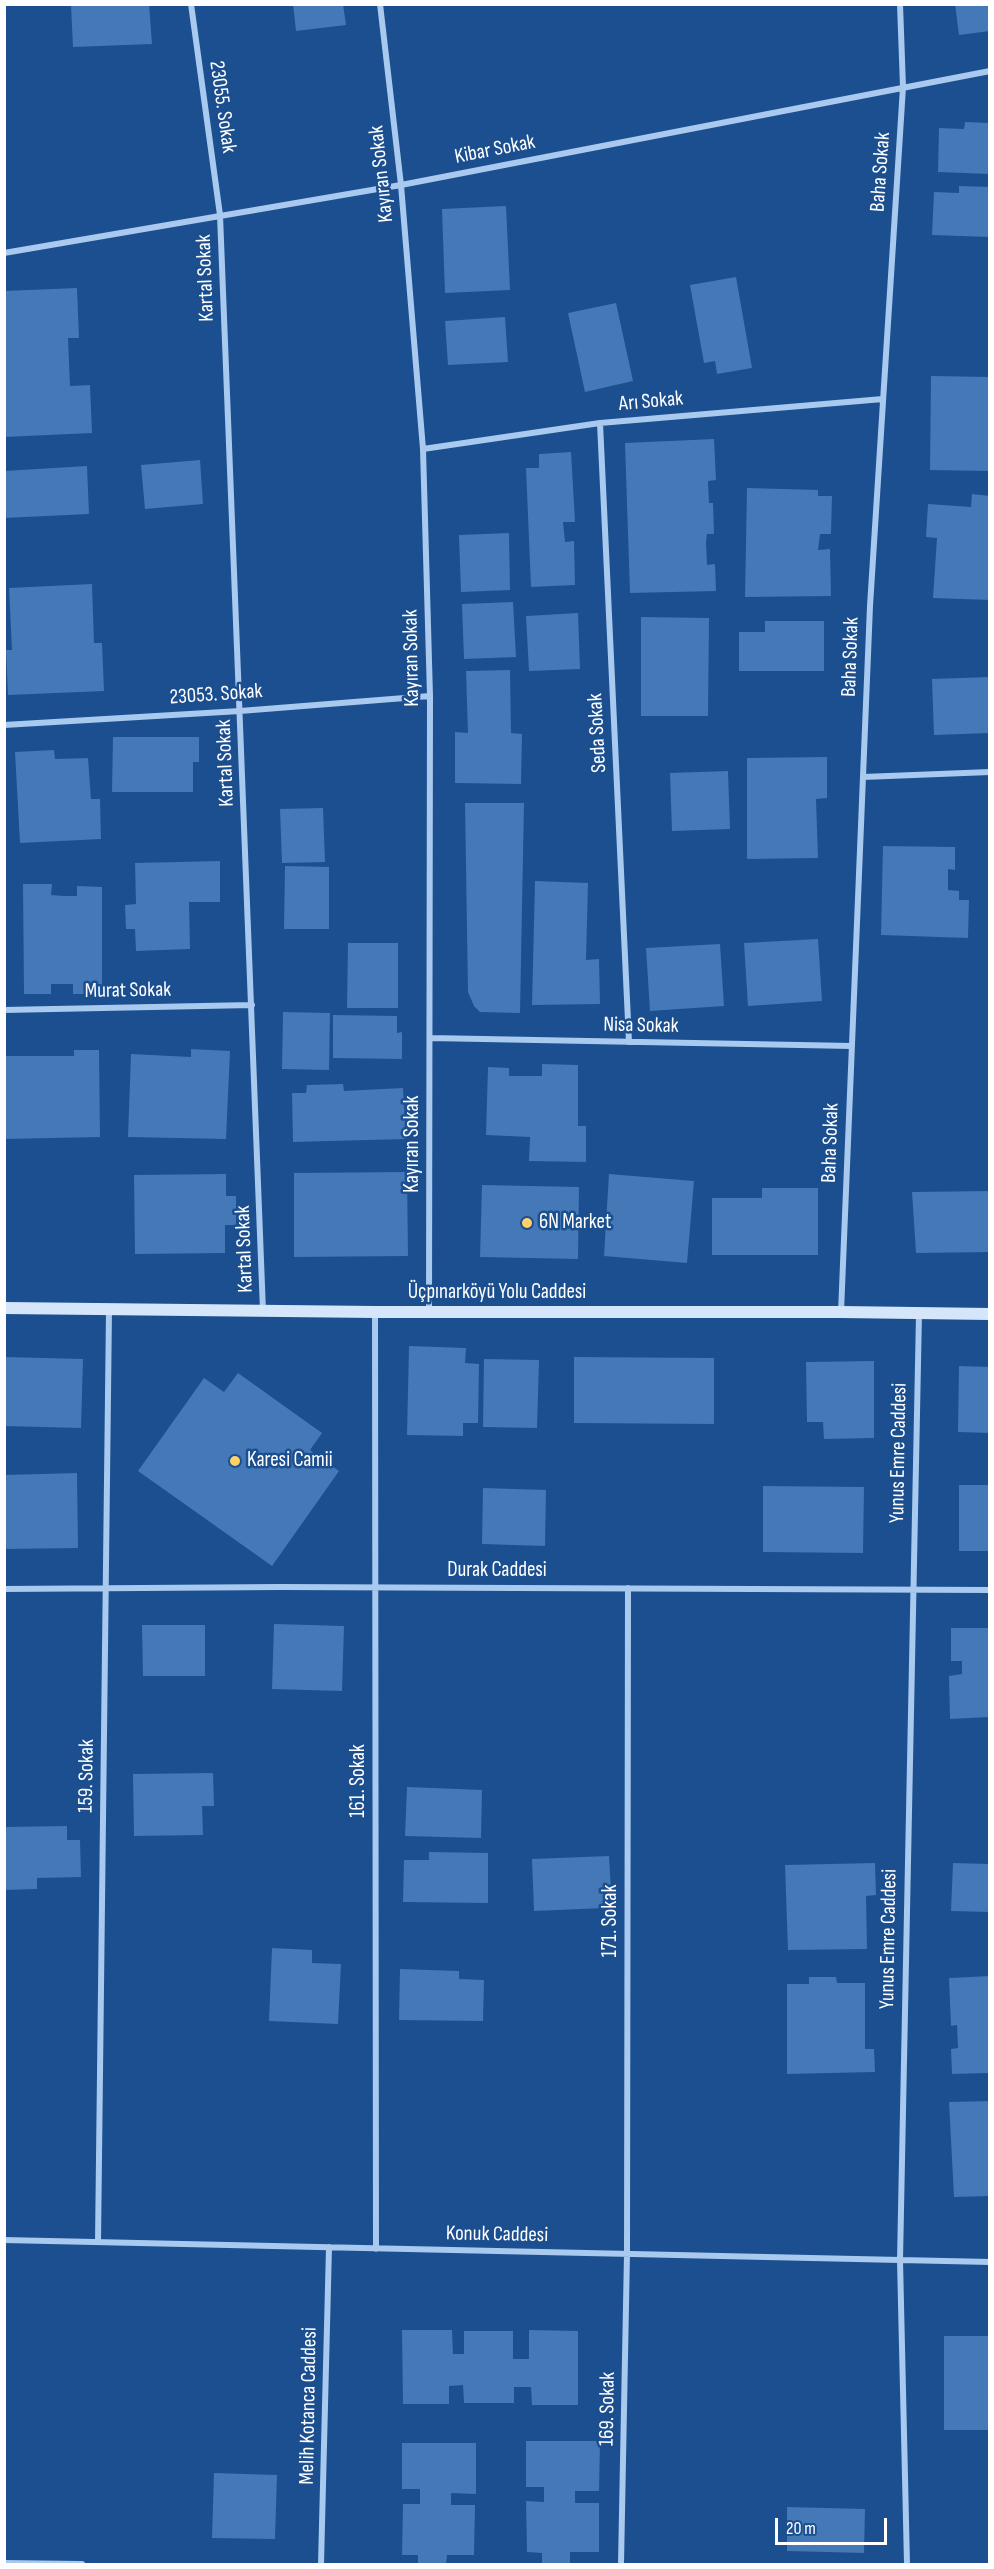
<!DOCTYPE html>
<html>
<head>
<meta charset="utf-8">
<style>
  body { margin:0 }
  #map { position:relative; width:994px; height:2569px; overflow:hidden; background:#1b4f8f; font-family:"Sofia Sans Condensed",sans-serif }
  canvas { display:block }
  .frame { position:absolute; inset:0; border:6px solid #fff; pointer-events:none }
  .scale { position:absolute; left:775px; top:2518px; width:112px; height:27px; box-sizing:border-box; border:3px solid #fff; border-top:0; padding-left:8px; font-size:18px; line-height:21px; white-space:nowrap; color:#fff; -webkit-text-stroke:4px #1b4f8f; paint-order:stroke }
</style>
</head>
<body>
<div id="map">
<canvas width="994" height="2569"></canvas>
<div class="frame"></div>
<div class="scale">20 m</div>
</div>
<script>
const context = document.querySelector('canvas').getContext('2d');
context.lineJoin = 'round';
function paint(path, color) {
  context.fillStyle = color;
  context.fill(path, 'evenodd');
}
function shape(rows) {
  const path = new Path2D();
  for (const r of rows) {
    path.moveTo(r[0], r[1]);
    for (let i = 2; i < r.length; i += 2) path.lineTo(r[i], r[i + 1]);
  }
  return path;
}
function strokePath(path, color, width, dash) {
  context.strokeStyle = color;
  context.lineWidth = width;
  context.lineCap = dash ? 'butt' : 'round';
  context.setLineDash(dash || []);
  context.stroke(path);
}
function drawText(font, color, halo, rows, align = 'center') {
  context.font = font + ' "Sofia Sans Condensed",sans-serif';
  context.lineWidth = 5;
  context.setLineDash([]);
  context.textBaseline = 'middle';
  context.strokeStyle = halo;
  context.fillStyle = color;
  for (const [text, x, y, turn = 0] of rows) {
    context.save();
    context.translate(x, y);
    context.rotate((+turn || 0) * Math.PI / 180);
    context.textAlign = isNaN(turn) ? turn : align;
    if (halo) context.strokeText(text, 0, 0);
    context.fillText(text, 0, 0);
    context.restore();
  }
}
paint(shape([
  [138,4,149,4,152,44,73,47,71,5],
  [293,4,343,4,346,25,296,31],
  [955,4,990,4,990,31,959,35],
  [965,122,990,123,990,174,938,172,939,128,964,129],
  [959,186,990,187,990,237,932,235,934,192,959,193],
  [506,206,510,290,445,293,442,209],
  [736,277,752,368,717,374,715,361,704,363,690,285],
  [77,288,79,338,68,338,70,386,90,385,92,433,4,437,4,291],
  [616,303,633,381,585,392,568,313],
  [505,317,508,362,448,365,445,321],
  [931,376,990,377,990,471,930,470],
  [714,439,716,480,708,481,709,503,713,503,714,534,707,534,706,542,707,565,715,564,716,591,630,593,625,443],
  [571,452,575,522,563,522,565,542,574,541,575,585,531,587,526,468,539,468,539,454],
  [200,460,203,504,145,509,141,465],
  [87,466,89,514,4,518,4,471],
  [747,488,818,490,818,496,832,496,831,534,820,534,818,550,830,549,831,596,745,597],
  [972,494,990,496,990,600,933,598,937,538,926,537,928,504,971,507],
  [509,533,510,590,461,592,459,535],
  [92,584,94,643,102,643,104,691,8,695,6,650,12,650,9,588],
  [513,602,516,657,464,659,462,604],
  [578,613,580,669,529,671,526,616],
  [641,617,709,618,708,716,641,716],
  [765,621,824,621,824,671,739,671,739,632,765,632],
  [510,670,511,733,522,734,521,784,455,783,455,732,468,733,466,671],
  [990,677,990,733,934,735,932,679],
  [113,737,199,737,199,762,193,762,193,792,112,792],
  [54,750,55,759,88,758,91,799,100,799,101,839,20,843,15,752],
  [827,757,827,798,816,799,818,858,747,859,747,758],
  [728,771,730,829,672,831,670,773],
  [465,803,524,803,520,1013,480,1012,474,1006,468,992],
  [323,808,325,862,282,863,280,809],
  [883,846,955,847,955,870,948,869,948,890,959,891,959,900,969,900,968,938,881,935],
  [220,861,220,902,189,902,190,949,136,951,135,929,126,929,125,905,136,904,135,863],
  [285,866,329,867,329,929,284,929],
  [535,881,588,883,586,960,599,959,600,1004,532,1005],
  [23,884,52,884,51,895,64,896,77,896,77,886,102,887,102,994,73,994,73,984,51,984,51,994,24,994],
  [818,939,822,1001,748,1006,744,943],
  [348,943,398,943,398,1008,347,1008],
  [720,944,724,1006,650,1011,646,948],
  [283,1012,330,1013,329,1070,282,1069],
  [333,1015,397,1016,397,1033,402,1032,402,1059,333,1058],
  [191,1049,230,1051,226,1139,128,1137,131,1054,191,1057],
  [74,1050,99,1050,100,1137,4,1139,4,1056,74,1056],
  [542,1064,578,1065,578,1126,586,1126,586,1162,529,1161,530,1137,486,1135,488,1067,509,1068,509,1076,542,1076],
  [343,1084,344,1091,403,1088,406,1139,293,1142,292,1093,306,1093,307,1085],
  [407,1172,408,1256,294,1257,294,1173],
  [226,1174,226,1196,236,1196,236,1225,225,1225,225,1253,135,1254,134,1175],
  [609,1174,694,1181,687,1263,604,1256],
  [482,1185,579,1187,578,1259,480,1257],
  [762,1188,818,1188,818,1255,712,1255,712,1198,762,1198],
  [990,1191,990,1252,916,1253,912,1192],
  [409,1346,466,1348,465,1363,479,1364,478,1423,463,1423,463,1436,407,1435],
  [4,1357,83,1359,81,1428,4,1426],
  [574,1357,714,1358,714,1424,574,1423],
  [484,1359,539,1360,537,1428,483,1427],
  [874,1361,874,1438,824,1439,823,1422,807,1422,806,1362],
  [959,1366,990,1367,990,1433,958,1432],
  [238,1373,322,1433,310,1450,339,1471,272,1566,138,1471,204,1378,224,1392],
  [77,1473,78,1548,4,1549,4,1475],
  [959,1485,990,1485,990,1551,959,1551],
  [763,1486,864,1487,863,1553,763,1552],
  [483,1488,546,1490,545,1546,482,1544],
  [274,1624,344,1626,342,1691,272,1689],
  [142,1625,205,1625,205,1676,143,1676],
  [951,1628,990,1628,990,1717,950,1719,949,1676,962,1674,962,1661,951,1661],
  [213,1773,214,1806,202,1806,203,1835,134,1836,133,1774],
  [407,1787,482,1790,481,1838,405,1836],
  [67,1826,67,1840,80,1840,81,1877,37,1878,37,1889,4,1890,4,1827],
  [429,1852,488,1853,488,1903,403,1902,404,1860,429,1860],
  [609,1856,611,1890,603,1890,604,1908,534,1911,532,1859],
  [875,1863,876,1895,866,1896,867,1949,788,1950,785,1865],
  [953,1863,990,1864,990,1912,951,1911],
  [272,1948,312,1950,312,1963,341,1964,338,2024,269,2021],
  [400,1969,459,1971,459,1979,484,1980,483,2021,399,2020],
  [990,1976,990,2073,952,2074,951,2049,958,2048,957,2025,951,2026,949,1978],
  [809,1977,836,1977,837,1983,865,1983,865,2049,874,2049,875,2072,787,2074,787,1984,809,1984],
  [990,2101,990,2196,954,2197,949,2102],
  [402,2330,452,2330,453,2354,464,2354,464,2331,513,2331,513,2359,529,2359,529,2330,578,2331,578,2405,532,2405,531,2387,514,2387,514,2403,464,2403,463,2385,449,2386,449,2404,403,2404],
  [944,2336,990,2336,990,2430,944,2430],
  [526,2441,600,2441,599,2491,575,2491,575,2503,599,2503,599,2552,570,2552,570,2564,542,2564,542,2553,527,2552,526,2501,544,2502,544,2487,526,2487],
  [402,2443,476,2443,476,2494,451,2493,451,2505,475,2505,474,2555,447,2555,446,2564,418,2564,418,2555,402,2555,403,2504,420,2504,420,2489,402,2489],
  [214,2473,277,2475,275,2539,212,2538],
  [787,2507,865,2509,864,2553,787,2551]
]), '#4478b7');
strokePath(shape([
  [191,4,220,215,263,1311],
  [380,4,401,185,423,449,430,696,429,1313],
  [4,253,401,185,990,71],
  [600,423,629,1042],
  [423,449,600,423,883,399],
  [4,725,240,711,430,696],
  [863,777,990,772],
  [4,1010,252,1005],
  [430,1038,852,1046],
  [375,1312,376,2249],
  [841,1312,870,606,903,87,900,4],
  [4,1589,280,1587,990,1590],
  [4,2240,990,2262],
  [98,2242,109,1310],
  [4,2563,82,2564],
  [321,2564,329,2247],
  [621,2564,627,2254,628,1588],
  [907,2564,900,2260,919,1314]
]), '#a9c9ee', 6);
strokePath(shape([
  [4,1308,375,1312,841,1312,990,1314]
]), '#d6e6fa', 12);
for (const [x, y, r, color] of [
  [527,1223,6,"#ffd166"],
  [235,1461,6,"#ffd166"]
]) {
  const dot = new Path2D();
  dot.arc(x, y, r, 0, 2 * Math.PI);
  context.fillStyle = color;
  context.fill(dot);
  strokePath(dot, '#1b4f8f', 2);
}
drawText('21px', '#fff', '#1b4f8f', [
  ["23055. Sokak",222,107,82],
  ["Kibar Sokak",495,150,-11],
  ["Baha Sokak",881,172,-86],
  ["Kayıran Sokak",382,174,-96],
  ["Kartal Sokak",206,278,-92],
  ["Arı Sokak",651,402,-5],
  ["Baha Sokak",851,657,-88],
  ["Kayıran Sokak",412,658,-91],
  ["23053. Sokak",216,695,-4],
  ["Seda Sokak",598,733,-93],
  ["Kartal Sokak",226,763,-92],
  ["Murat Sokak",128,991,-1],
  ["Nisa Sokak",641,1026,1],
  ["Baha Sokak",831,1143,-88],
  ["Kayıran Sokak",413,1144,-90],
  ["Kartal Sokak",245,1249,-92],
  ["Üçpınarköyü Yolu Caddesi",497,1293],
  ["Yunus Emre Caddesi",899,1453,-89],
  ["Durak Caddesi",497,1571],
  ["159. Sokak",87,1776,-89],
  ["161. Sokak",359,1781,-90],
  ["171. Sokak",611,1921,-90],
  ["Yunus Emre Caddesi",889,1939,-89],
  ["Konuk Caddesi",497,2235,1],
  ["Melih Kotanca Caddesi",309,2406,-89],
  ["169. Sokak",608,2409,-89]
]);
drawText('21px', '#fff', '#1b4f8f', [
  ["6N Market",539,1223],
  ["Karesi Camii",247,1461]
], 'left');
</script>
</body>
</html>
